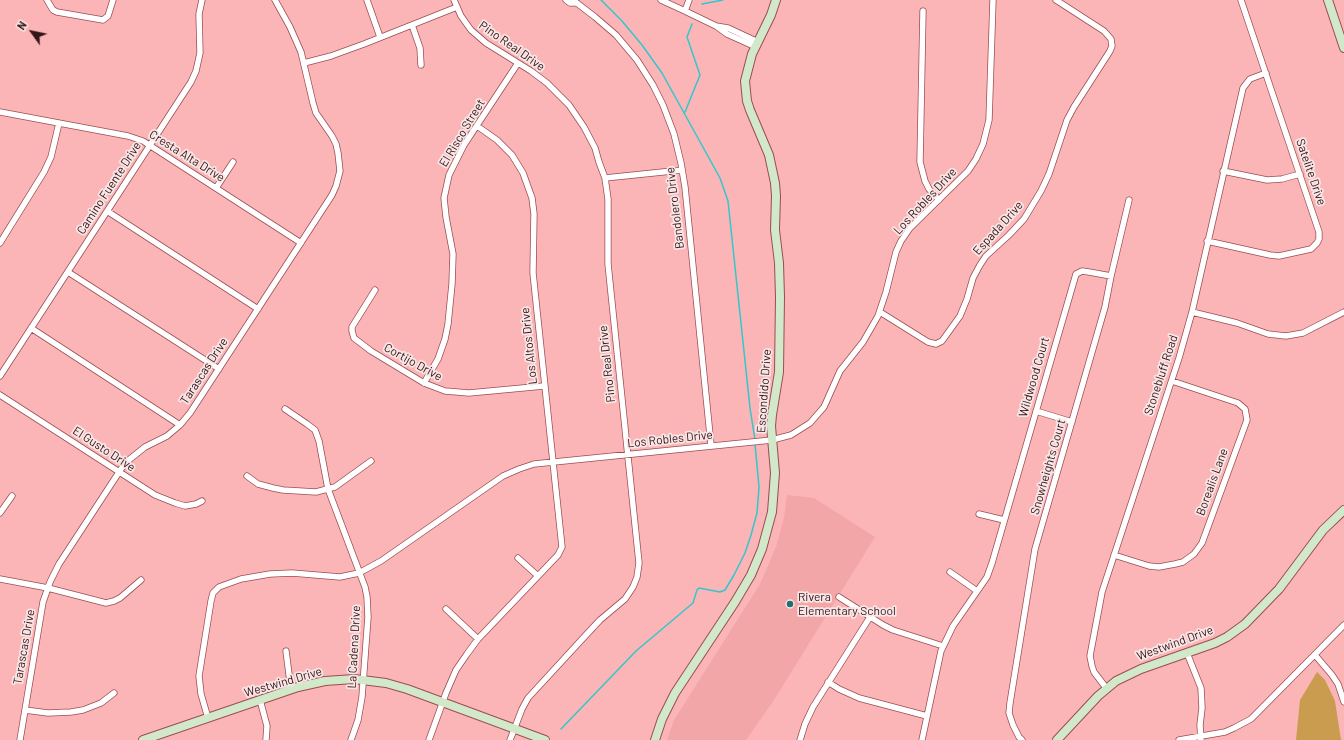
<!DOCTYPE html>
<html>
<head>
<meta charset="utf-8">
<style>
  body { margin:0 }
  #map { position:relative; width:1344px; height:740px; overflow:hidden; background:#fcb5b6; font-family:Barlow,sans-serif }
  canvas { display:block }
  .north { position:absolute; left:12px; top:12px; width:40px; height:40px; -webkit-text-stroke:3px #f9e6e6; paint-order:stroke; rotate:303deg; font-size:11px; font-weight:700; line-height:16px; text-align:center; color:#341416 }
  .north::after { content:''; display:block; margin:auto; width:14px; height:18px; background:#341416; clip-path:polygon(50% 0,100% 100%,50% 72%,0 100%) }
</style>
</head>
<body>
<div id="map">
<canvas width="1344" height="740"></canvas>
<div class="north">N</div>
</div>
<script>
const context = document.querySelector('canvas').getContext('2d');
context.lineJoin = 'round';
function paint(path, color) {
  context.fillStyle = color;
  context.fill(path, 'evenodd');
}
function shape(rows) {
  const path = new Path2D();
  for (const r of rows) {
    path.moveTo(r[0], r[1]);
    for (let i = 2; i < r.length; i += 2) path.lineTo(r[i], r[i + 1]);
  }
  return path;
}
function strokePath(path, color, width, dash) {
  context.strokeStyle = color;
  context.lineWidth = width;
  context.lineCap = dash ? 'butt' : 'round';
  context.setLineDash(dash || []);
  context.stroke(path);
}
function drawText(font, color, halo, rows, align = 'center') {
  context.font = font + ' Barlow,sans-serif';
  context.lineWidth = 3.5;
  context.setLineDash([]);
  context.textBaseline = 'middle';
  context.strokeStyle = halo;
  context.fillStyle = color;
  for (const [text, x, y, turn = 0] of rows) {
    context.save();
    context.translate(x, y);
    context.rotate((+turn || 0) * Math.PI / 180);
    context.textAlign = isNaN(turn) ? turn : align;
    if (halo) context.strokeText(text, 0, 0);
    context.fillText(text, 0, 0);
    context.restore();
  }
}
paint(shape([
  [787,495,814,498,875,537,774,700,746,740,667,740,674,720,760,584,776,547,784,518]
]), '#f2a6a8');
paint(shape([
  [1317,672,1325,680,1335,701,1341,740,1296,740,1300,700]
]), '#ca9c50');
strokePath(shape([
  [601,0,622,21,642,45,662,73,720,178,728,201,750,408,755,440],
  [702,4,723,0],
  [685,112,700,75,687,37,692,24],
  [561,729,636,651,693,603,697,590,699,588,720,592,725,590,734,575,745,553,751,535,757,513,759,487,755,444]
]), '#31c7cc', 1.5);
const street = shape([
  [47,0,53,10,57,12,103,20,108,16,113,0],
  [367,0,380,37],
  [454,0,461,16,471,30,486,43,531,71,547,83,569,105,584,127,595,148,599,162,605,178,608,199,608,264,639,563,637,577,633,587,625,599,600,620,586,635,528,698,522,709,510,740],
  [566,0,570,3,576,3],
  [573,0,595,17,616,35,637,60,653,85,663,105,674,134,681,163,685,187,711,445],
  [661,0,685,11,689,0],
  [685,11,716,26,728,28,758,42],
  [923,11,920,162,925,181,929,189,939,200],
  [412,25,420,48,421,65],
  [716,26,727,34,756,47],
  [304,63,331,56,364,44,457,7],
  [0,112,128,136,143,141,301,243],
  [1223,171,1267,180,1282,179,1300,174],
  [605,178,682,170],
  [216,188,233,162],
  [107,211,258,309],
  [1207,241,1270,255,1279,256,1311,249,1317,243,1319,239,1319,232,1241,0],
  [0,243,44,172,51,157,59,123],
  [68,272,219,369],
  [375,290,352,327,352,331,354,338,371,351,424,383,445,391,469,393,544,386],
  [880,312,928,342,936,344,942,341,960,316,967,299,973,278,980,265,986,256,1009,235,1024,219,1041,191,1049,174,1067,120,1074,107,1110,51,1112,46,1111,39,1104,31,1056,0],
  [1192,312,1237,323,1268,334,1286,336,1303,333,1344,312],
  [31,328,180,425],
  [0,376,191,82,196,71,200,53,199,14,202,0],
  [424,383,438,359,445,339,448,324,452,284,453,254,446,217,444,198,449,175,464,145,518,63],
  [0,395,155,495,175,503,185,506,196,504,202,501],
  [285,409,307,424,315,430,319,441,328,489,365,587,367,597,368,617,362,697,358,720,351,740],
  [1036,411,1072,422],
  [247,476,258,484,273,488,283,490,316,492,335,487,371,461],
  [0,513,12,496],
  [979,514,1004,520],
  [1114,555,1149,566,1159,567,1175,564,1183,562,1194,554,1202,543,1247,420,1245,409,1238,403,1172,381],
  [518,558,538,576],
  [950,572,977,591],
  [0,579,48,588,106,603,114,601,120,598,141,580],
  [839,597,883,625,893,630,943,646],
  [446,609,478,639],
  [286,651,291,690],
  [1187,653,1201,688,1202,708,1200,725,1201,740],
  [1315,655,1332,675,1338,684,1344,702],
  [828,682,839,689,859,698,927,716],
  [1107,689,1094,672,1092,666,1090,656,1102,592,1179,358,1192,312,1243,88,1250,79,1266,73],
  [260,700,267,726,266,740],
  [25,710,48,713,71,712,83,710,101,703,114,693],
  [208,718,201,694,199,676,211,601,213,593,219,587,241,579,270,574,292,573,340,577,359,573,381,561,503,476,519,469,534,464,772,440,791,435,810,423,824,407,840,371,863,342,878,316,886,292,896,252,901,241,910,228,968,171,976,159,983,144,989,120,993,0],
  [20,740,43,602,50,582,59,564,125,463,145,447,167,436,180,425,190,413,332,195,336,186,340,171,338,153,336,144,332,136,316,113,313,103,301,52,290,27,275,0],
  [429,740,446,693,456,670,467,654,478,639,558,555,562,547,533,273,534,214,532,198,523,173,512,155,497,140,477,126],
  [800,740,805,724,813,707,870,617],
  [922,740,941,651,953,626,987,577,992,563,1076,274,1082,271,1089,272,1111,276],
  [1022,740,1019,737,1013,725,1009,713,1010,703,1035,549,1105,307,1111,276,1129,200],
  [1179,740,1225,732,1234,728,1251,719,1344,625]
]);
const secondary = shape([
  [1328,0,1344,48],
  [143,740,298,687,325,681,354,679,386,683,407,689,545,740],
  [655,740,662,719,675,693,735,602,751,575,762,549,772,512,775,473,771,426,772,415,779,372,780,297,779,263,775,230,776,196,775,183,769,155,750,110,747,101,745,81,752,54,771,15,776,0],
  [1057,740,1098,696,1116,681,1141,669,1215,643,1227,637,1245,624,1279,589,1323,530,1344,510]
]);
strokePath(street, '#9a4d51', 7);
strokePath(secondary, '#9a4d51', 10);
strokePath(street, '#fff', 5.5);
strokePath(secondary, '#d1e8c9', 8);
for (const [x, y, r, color] of [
  [790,604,4,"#216d6f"]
]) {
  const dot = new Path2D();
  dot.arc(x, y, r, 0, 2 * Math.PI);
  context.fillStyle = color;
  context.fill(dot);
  strokePath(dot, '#f9e6e6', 1.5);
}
drawText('12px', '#341416', '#f9e6e6', [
  ["Pino Real Drive",512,46,35],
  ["El Risco Street",462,133,-59],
  ["Cresta Alta Drive",187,156,32],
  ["Satelite Drive",1311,172,71],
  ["Camino Fuente Drive",109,188,-57],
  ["Los Robles Drive",925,201,-47],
  ["Bandolero Drive",675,208,-97],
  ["Espada Drive",998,228,-48],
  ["Los Altos Drive",529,346,-96],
  ["Cortijo Drive",413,362,29],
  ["Pino Real Drive",607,364,-96],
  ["Tarascas Drive",204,371,-57],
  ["Stonebluff Road",1161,375,-72],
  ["Wildwood Court",1034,377,-74],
  ["Escondido Drive",764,391,-86],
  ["Los Robles Drive",670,439,-6],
  ["El Gusto Drive",104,449,33],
  ["Snowheights Court",1048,467,-74],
  ["Borealis Lane",1212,482,-70],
  ["Westwind Drive",1175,643,-20],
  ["Tarascas Drive",24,647,-80],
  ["La Cadena Drive",354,647,-87],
  ["Westwind Drive",283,682,-16]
]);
drawText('12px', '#341416', '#f9e6e6', [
  ["Rivera",798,597],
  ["Elementary School",798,611]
], 'left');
</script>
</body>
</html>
